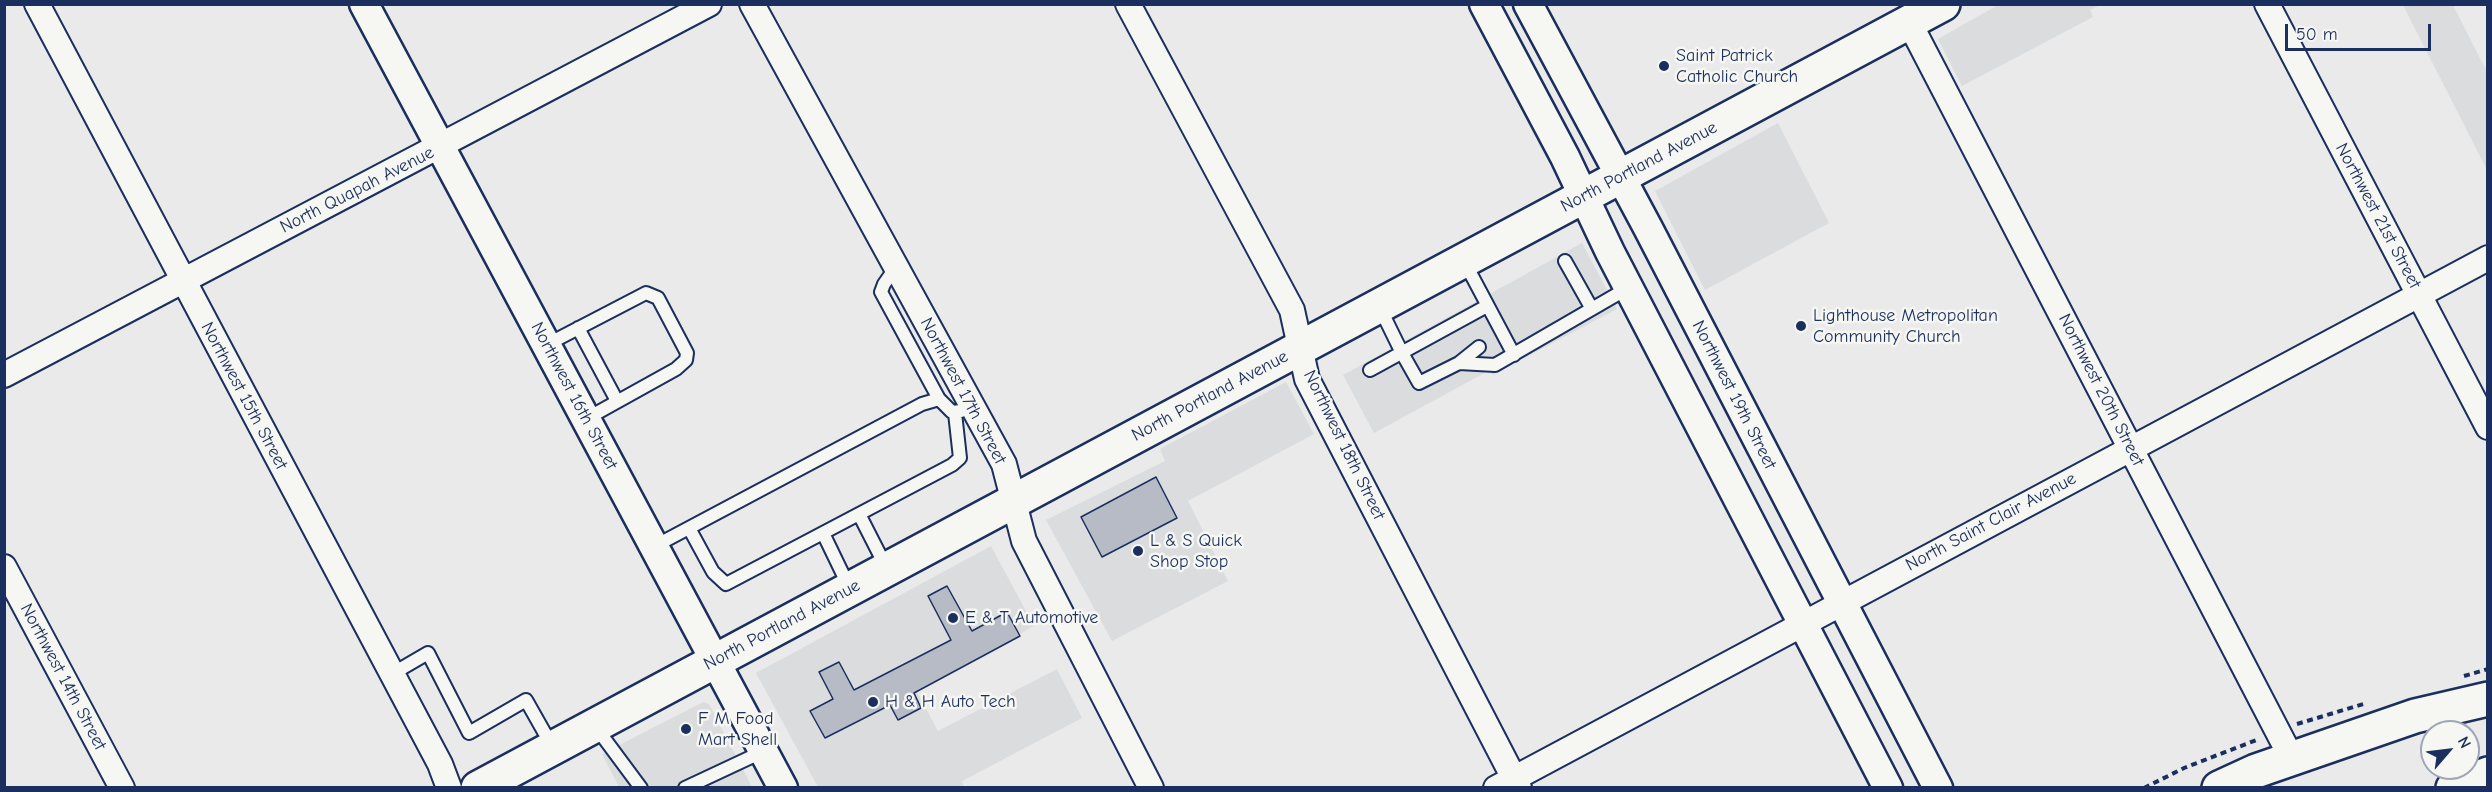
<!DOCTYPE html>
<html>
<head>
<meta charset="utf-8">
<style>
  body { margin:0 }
  #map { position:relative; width:2492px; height:792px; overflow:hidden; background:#e9eae9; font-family:"Comic Neue",sans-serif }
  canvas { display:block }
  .frame { position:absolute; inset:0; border:6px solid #1b2f5e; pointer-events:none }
  .north { position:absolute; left:2420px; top:720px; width:60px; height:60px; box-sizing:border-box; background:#f6f6f2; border:2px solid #9ea6b7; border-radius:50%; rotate:62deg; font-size:16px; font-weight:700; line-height:24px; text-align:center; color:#1b2f5e }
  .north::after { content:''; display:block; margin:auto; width:21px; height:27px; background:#1b2f5e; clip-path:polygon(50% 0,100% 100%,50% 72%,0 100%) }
  .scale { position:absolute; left:2285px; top:24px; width:146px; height:27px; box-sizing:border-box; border:3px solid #1b2f5e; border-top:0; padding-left:8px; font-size:18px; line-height:21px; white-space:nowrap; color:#1b2f5e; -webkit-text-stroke:4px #f6f6f2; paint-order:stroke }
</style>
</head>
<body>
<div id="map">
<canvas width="2492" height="792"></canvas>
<div class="frame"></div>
<div class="north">N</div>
<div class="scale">50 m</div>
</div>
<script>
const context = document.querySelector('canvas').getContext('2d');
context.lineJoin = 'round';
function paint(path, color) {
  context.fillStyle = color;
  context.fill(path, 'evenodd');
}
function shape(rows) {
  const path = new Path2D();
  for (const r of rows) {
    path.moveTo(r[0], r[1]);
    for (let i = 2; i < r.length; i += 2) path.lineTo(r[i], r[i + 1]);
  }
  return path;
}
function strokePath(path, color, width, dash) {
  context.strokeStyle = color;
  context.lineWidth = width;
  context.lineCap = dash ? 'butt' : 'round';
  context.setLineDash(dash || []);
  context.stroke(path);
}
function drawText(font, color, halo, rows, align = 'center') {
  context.font = font + ' "Comic Neue",sans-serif';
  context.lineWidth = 5;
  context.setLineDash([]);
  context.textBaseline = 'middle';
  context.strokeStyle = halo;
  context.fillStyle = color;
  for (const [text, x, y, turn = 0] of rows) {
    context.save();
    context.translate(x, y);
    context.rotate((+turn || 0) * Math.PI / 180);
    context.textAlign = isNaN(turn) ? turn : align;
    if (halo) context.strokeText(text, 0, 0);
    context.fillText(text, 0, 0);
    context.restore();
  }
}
paint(shape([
  [1998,5,1998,4,2100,5,2090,10,2093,17,1962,86,1938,39],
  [2403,5,2453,5,2487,72,2487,170],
  [1778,123,1829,223,1705,290,1655,191],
  [1582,243,1617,309,1492,375,1490,370,1374,433,1343,375],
  [1286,382,1314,434,1188,501,1228,581,1112,641,1046,520,1165,461,1160,449],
  [991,546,1034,626,916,690,938,731,1057,669,1082,718,962,781,964,787,818,787,756,673],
  [703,702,709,704,752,787,619,787,602,754]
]), '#dadcde');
const building = shape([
  [1156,477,1177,518,1102,557,1081,517,1156,477],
  [947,586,972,631,1007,612,1020,636,914,693,921,708,898,720,890,705,825,738,810,711,833,699,819,672,839,662,854,690,951,640,928,596,947,586]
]);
paint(building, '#b6bbc6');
strokePath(building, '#1b2f5e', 1.5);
const service = shape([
  [1464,261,1514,355],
  [1565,261,1592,309],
  [896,267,884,284,881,292,939,399],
  [1379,306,1402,353,1419,383,1459,363,1479,347],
  [578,328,617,401],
  [546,345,646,293,658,298,687,353,686,360,676,369,586,419],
  [1459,363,1495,365,1628,288],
  [1370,370,1487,306],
  [859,514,886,567],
  [689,528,713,572,726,584,952,465,960,458,955,413],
  [823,533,850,589],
  [655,546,922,404,939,399,952,412,961,411],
  [392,674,428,653,469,733,526,700,552,746],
  [595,726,641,788],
  [685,788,764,751]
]);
const minor = shape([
  [37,4,440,764,449,788],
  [752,4,1004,464,1024,541,1151,788],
  [1128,4,1292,310,1307,379,1519,788],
  [2267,4,2488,427],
  [1909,22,2292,759],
  [4,375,709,4],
  [4,567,122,788],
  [1496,788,2488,258]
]);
const tertiary = shape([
  [364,4,783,788],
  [1484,4,1565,157,1610,252,1888,788],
  [1528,4,1648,228,1938,788]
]);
const secondary = shape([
  [478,788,1943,4],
  [2219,788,2256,771,2415,716,2488,699]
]);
const motorway = shape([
  [2453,788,2488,774]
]);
strokePath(service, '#1b2f5e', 16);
strokePath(minor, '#1b2f5e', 28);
strokePath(tertiary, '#1b2f5e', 33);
strokePath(secondary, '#1b2f5e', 38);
strokePath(motorway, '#1b2f5e', 38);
strokePath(shape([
  [2464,676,2488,669],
  [2297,724,2367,703],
  [2144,788,2184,768,2259,739]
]), '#1b2f5e', 4, [6, 4.5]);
strokePath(service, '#f6f6f2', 12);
strokePath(minor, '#f6f6f2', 24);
strokePath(tertiary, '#f6f6f2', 28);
strokePath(secondary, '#f6f6f2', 33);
strokePath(motorway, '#f6f6f2', 33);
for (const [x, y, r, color] of [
  [1664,66,6,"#1b2f5e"],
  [1801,326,6,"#1b2f5e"],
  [1138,551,6,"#1b2f5e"],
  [953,618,6,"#1b2f5e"],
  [873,702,6,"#1b2f5e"],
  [686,729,6,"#1b2f5e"]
]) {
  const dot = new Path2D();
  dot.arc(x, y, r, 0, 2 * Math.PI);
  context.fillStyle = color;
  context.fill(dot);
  strokePath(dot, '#f6f6f2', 2);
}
drawText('18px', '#1b2f5e', '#f6f6f2', [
  ["Saint Patrick",1676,56],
  ["Catholic Church",1676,77],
  ["Lighthouse Metropolitan",1813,316],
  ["Community Church",1813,337],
  ["L & S Quick",1150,541],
  ["Shop Stop",1150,562],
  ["E & T Automotive",965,618],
  ["H & H Auto Tech",885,702],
  ["F M Food",698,719],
  ["Mart Shell",698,740]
], 'left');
drawText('18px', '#1b2f5e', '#f6f6f2', [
  ["North Portland Avenue",1639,167,-28],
  ["North Quapah Avenue",357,190,-27],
  ["Northwest 21st Street",2378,216,62],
  ["Northwest 20th Street",2101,390,63],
  ["Northwest 17th Street",963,391,62],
  ["Northwest 19th Street",1734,395,63],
  ["Northwest 15th Street",244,396,62],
  ["Northwest 16th Street",574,396,62],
  ["North Portland Avenue",1210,396,-28],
  ["Northwest 18th Street",1344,445,64],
  ["North Saint Clair Avenue",1991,522,-28],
  ["North Portland Avenue",782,625,-28],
  ["Northwest 14th Street",63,677,62]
]);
</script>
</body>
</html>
